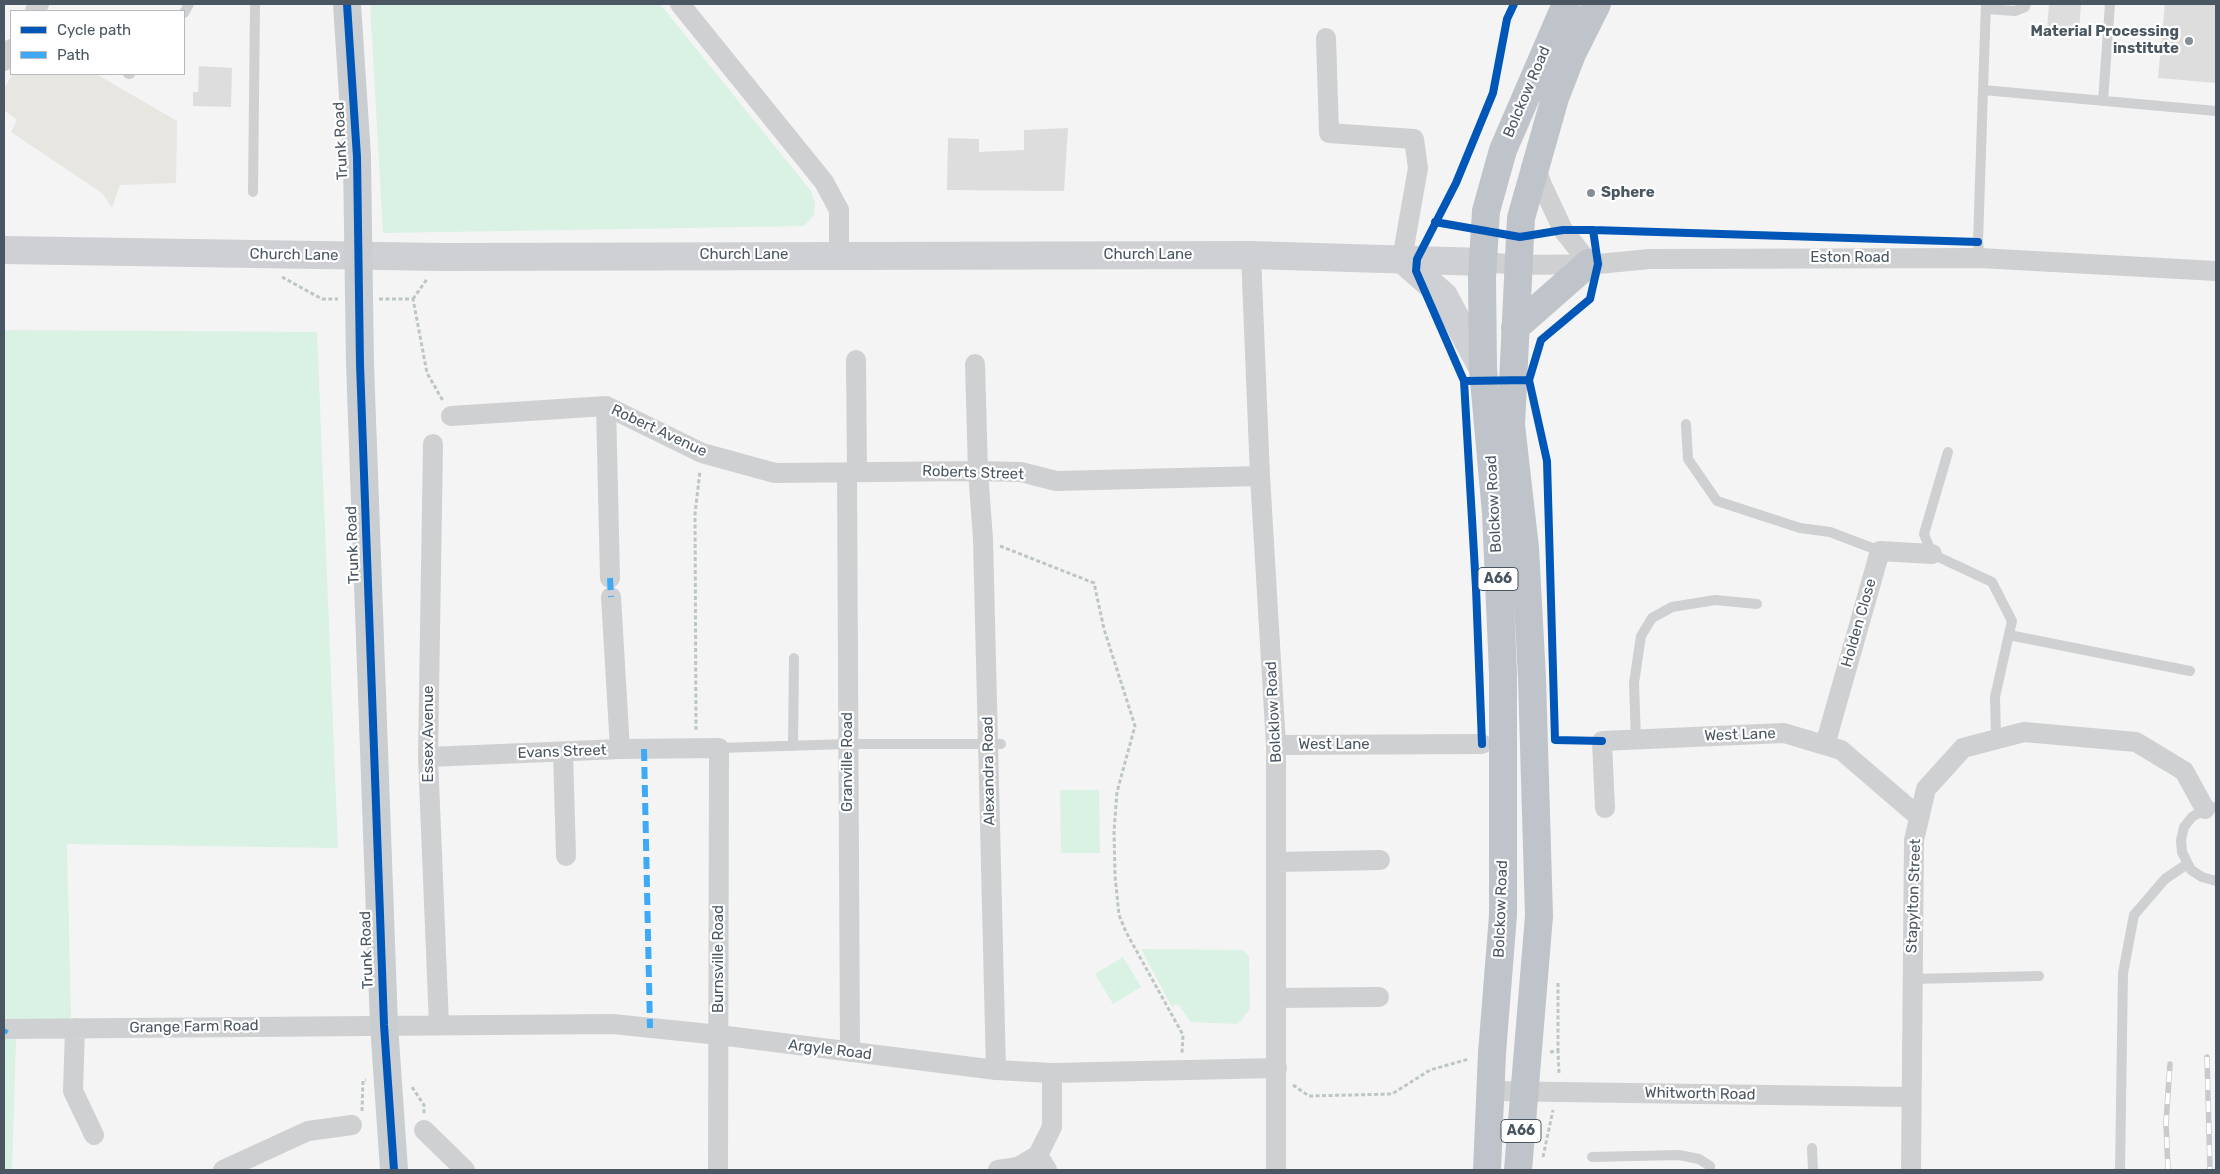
<!DOCTYPE html>
<html>
<head>
<meta charset="utf-8">
<style>
  body { margin:0 }
  #map { position:relative; width:2220px; height:1174px; overflow:hidden; background:#f4f4f4; font-family:Rubik,sans-serif }
  canvas { display:block }
  .frame { position:absolute; inset:0; border:5px solid #4a5661; pointer-events:none }
  .legend { position:absolute; left:10px; top:10px; width:175px; height:65px; box-sizing:border-box; background:#fff; border:1px solid #b7bbc0; margin:0; padding:6px 9px; list-style:none; font-size:15px; color:#4a5661 }
  .legend li { display:flex; align-items:center; gap:10px; height:25px }
  .legend b { width:25px; border:1px solid #b7bbc0 }
</style>
</head>
<body>
<div id="map">
<canvas width="2220" height="1174"></canvas>
<div class="frame"></div>
<ul class="legend">
<li><b style="height:6px;background:#0057b8"></b>Cycle path</li>
<li><b style="height:6px;background:#3fa9f5"></b>Path</li>
</ul>
</div>
<script>
const context = document.querySelector('canvas').getContext('2d');
context.lineJoin = 'round';
function paint(path, color) {
  context.fillStyle = color;
  context.fill(path, 'evenodd');
}
function shape(rows) {
  const path = new Path2D();
  for (const r of rows) {
    path.moveTo(r[0], r[1]);
    for (let i = 2; i < r.length; i += 2) path.lineTo(r[i], r[i + 1]);
  }
  return path;
}
function strokePath(path, color, width, dash) {
  context.strokeStyle = color;
  context.lineWidth = width;
  context.lineCap = dash ? 'butt' : 'round';
  context.setLineDash(dash || []);
  context.stroke(path);
}
function drawText(font, color, halo, rows, align = 'center') {
  context.font = font + ' Rubik,sans-serif';
  context.lineWidth = 4.5;
  context.setLineDash([]);
  context.textBaseline = 'middle';
  context.strokeStyle = halo;
  context.fillStyle = color;
  for (const [text, x, y, turn = 0] of rows) {
    context.save();
    context.translate(x, y);
    context.rotate((+turn || 0) * Math.PI / 180);
    context.textAlign = isNaN(turn) ? turn : align;
    if (halo) context.strokeText(text, 0, 0);
    context.fillText(text, 0, 0);
    context.restore();
  }
}
paint(shape([
  [370,4,660,4,811,191,815,203,814,215,804,226,383,233],
  [4,330,317,332,338,848,67,844,71,1020,4,1019],
  [1060,790,1099,790,1100,853,1061,853],
  [1141,949,1242,950,1249,956,1250,1009,1238,1024,1191,1022,1178,1004,1172,1007],
  [1123,957,1141,987,1113,1004,1095,974],
  [4,1039,16,1039,12,1170,4,1170]
]), '#d9f2e3');
paint(shape([
  [13,74,96,74,177,121,176,183,120,185,112,208,102,193,11,132,17,120,4,110,4,88]
]), '#e7e6e1');
paint(shape([
  [2049,4,2081,4,2079,32,2047,29],
  [2165,4,2216,4,2216,83,2158,78],
  [199,66,232,68,231,107,193,106,193,92,198,92],
  [1068,128,1064,191,947,190,948,138,979,139,979,152,1024,150,1024,130]
]), '#ddddde');
strokePath(shape([
  [282,277,322,299,338,299],
  [379,299,413,299,427,373,443,401],
  [413,299,427,279],
  [1000,546,1094,583,1104,629,1135,726,1117,792,1114,831,1115,876,1119,915,1126,932,1183,1035,1182,1053],
  [696,730,695,514,700,471],
  [1558,983,1558,1051],
  [1550,1052,1558,1051,1559,1074],
  [1293,1085,1309,1096,1392,1094,1430,1070,1469,1059],
  [412,1087,424,1105,424,1114],
  [362,1111,363,1081,366,1080],
  [1543,1157,1553,1110]
]), '#bcc7c4', 3, [4, 2.5]);
strokePath(shape([
  [1986,4,1983,90,2216,111],
  [1986,9,2015,11,2025,7,2026,4],
  [184,13,189,4],
  [128,74,130,74],
  [2103,101,2110,4],
  [253,192,255,4],
  [1980,258,1978,242,1983,90],
  [1686,424,1688,459,1717,501,1800,528,1830,532,1880,551],
  [1948,452,1924,534,1932,554,1992,582,2012,621,1995,697,1996,738],
  [2009,635,2190,671],
  [1636,740,1634,683,1641,636,1652,618,1672,607,1715,600,1757,604],
  [793,746,794,658],
  [719,748,848,744,1001,744],
  [2216,807,2205,809,2192,817,2184,827,2181,840,2182,852,2191,870,2202,877,2216,881],
  [1912,979,2039,976],
  [1812,1148,1813,1170],
  [1592,1157,1679,1155,1699,1159,1710,1166,1710,1170],
  [2120,1170,2123,973,2134,915,2165,879,2187,864]
]), '#ced0d2', 10);
strokePath(shape([
  [680,4,824,182,839,210,839,254],
  [35,11,39,4],
  [1326,38,1329,133,1414,139,1418,168,1402,259],
  [4,61,11,49],
  [1536,168,1542,185,1563,230,1589,263],
  [1251,255,1260,476,1276,745,1276,1170],
  [1483,262,1519,265,1598,264,1650,259,1980,258,2216,271],
  [856,360,857,472],
  [975,364,978,471,983,539,996,1070],
  [606,406,610,578],
  [451,416,606,406,702,453,775,473,978,471,1021,472,1056,481,1260,476],
  [433,444,428,757,439,1025],
  [847,472,850,1052],
  [611,597,620,749],
  [1276,745,1482,744],
  [1825,745,1880,551,1932,554],
  [563,752,566,856],
  [428,757,620,749,719,748,718,1170],
  [1605,808,1602,741,1784,733,1841,750,1919,817],
  [1277,862,1380,860],
  [1276,998,1379,997],
  [75,1028,73,1091,94,1135],
  [4,1029,613,1024,719,1035,996,1070,1052,1073,1277,1068],
  [1490,1091,1910,1097],
  [424,1130,465,1170],
  [223,1170,308,1131,352,1125],
  [998,1170,1018,1167,1038,1155],
  [1047,1170,1038,1155,1052,1127,1052,1073],
  [1911,1170,1914,840,1926,789,1963,748,2024,732,2136,742,2184,771,2205,809]
]), '#ced0d2', 20);
strokePath(shape([
  [4,250,443,257,1251,255,1483,262],
  [1402,259,1444,296,1483,369]
]), '#ced0d4', 28);
strokePath(shape([
  [347,4,357,157,360,364,384,1025,394,1170]
]), '#caced1', 28);
strokePath(shape([
  [1515,328,1589,263],
  [1487,1170,1492,1053,1503,915,1503,673,1496,513,1483,369,1482,278,1486,211,1503,150,1566,4],
  [1518,1170,1539,916,1532,678,1525,548,1511,425,1520,237,1521,218,1555,98,1572,54,1597,4]
]), '#bec4c9', 28);
const rail = shape([
  [2207,1057,2210,1170],
  [2168,1170,2166,1123,2170,1064]
]);
strokePath(rail, '#c9cacc', 5.5);
strokePath(rail, '#fff', 4, [11]);
strokePath(shape([
  [610,578,611,597],
  [644,749,650,1028],
  [4,1033,6,1029]
]), '#3fa9f5', 6, [12, 6]);
strokePath(shape([
  [347,4,357,157,360,364,384,1025,394,1170],
  [1435,222,1520,237,1563,230,1593,230,1978,242],
  [1529,380,1547,461,1555,740,1602,741],
  [1464,381,1529,380,1541,340,1590,299,1598,264,1593,230],
  [1482,744,1476,588,1464,381,1416,271,1417,259,1456,183,1493,93,1507,19,1514,4]
]), '#0057b8', 8);
for (const [x, y, r, color] of [
  [2189,41,5,"#868d94"],
  [1591,193,5,"#868d94"]
]) {
  const dot = new Path2D();
  dot.arc(x, y, r, 0, 2 * Math.PI);
  context.fillStyle = color;
  context.fill(dot);
  strokePath(dot, '#fff', 2);
}
for (const [x, y, w] of [
  [1498,579,40],
  [1521,1131,40]
]) {
  const box = new Path2D();
  box.roundRect(x - w / 2, y - 11.5, w, 23, 4);
  context.fillStyle = '#fff';
  context.fill(box);
  strokePath(box, '#4a5661', 1);
}
drawText('bold 14px', '#4a5661', null, [
  ["A66",1498,579],
  ["A66",1521,1131]
]);
drawText('bold 15px', '#4a5661', '#fff', [
  ["Material Processing",2179,32],
  ["institute",2179,49],
  ["Sphere",1601,193,"left"]
], 'right');
drawText('15px', '#4a5661', '#fff', [
  ["Bolckow Road",1527,92,-67],
  ["Trunk Road",341,141,-93],
  ["Church Lane",294,255,1],
  ["Church Lane",744,255],
  ["Church Lane",1148,255],
  ["Eston Road",1850,258],
  ["Robert Avenue",659,431,25],
  ["Roberts Street",973,473,2],
  ["Bolckow Road",1494,504,-93],
  ["Trunk Road",353,545,-92],
  ["Holden Close",1859,623,-74],
  ["Bolcklow Road",1274,712,-93],
  ["Essex Avenue",429,734,-90],
  ["West Lane",1740,735,-2],
  ["West Lane",1334,745],
  ["Evans Street",562,752,-2],
  ["Granville Road",848,762,-90],
  ["Alexandra Road",989,771,-91],
  ["Stapylton Street",1914,896,-88],
  ["Bolckow Road",1501,909,-88],
  ["Trunk Road",367,950,-92],
  ["Burnsville Road",719,959,-90],
  ["Grange Farm Road",194,1027,-1],
  ["Argyle Road",830,1050,7],
  ["Whitworth Road",1700,1094,1]
]);
</script>
</body>
</html>
